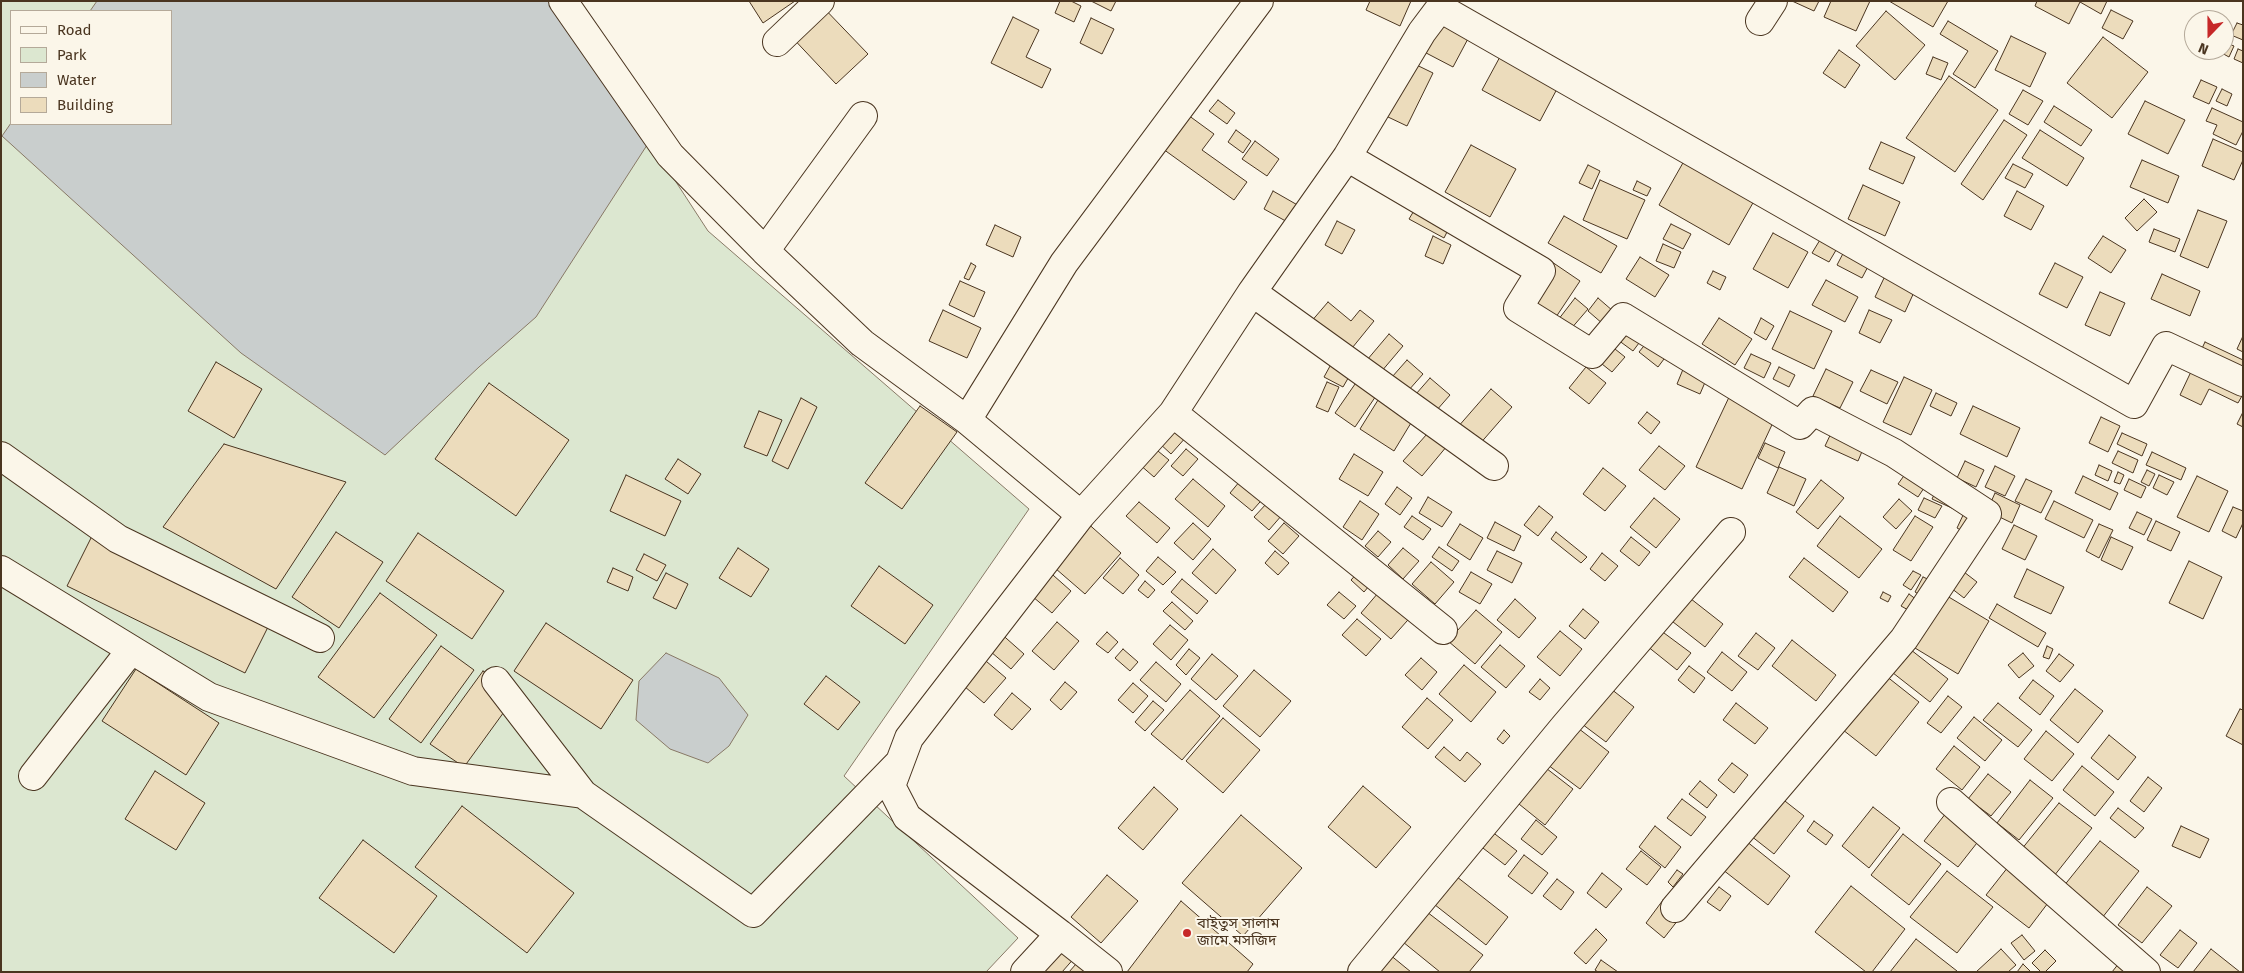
<!DOCTYPE html>
<html>
<head>
<meta charset="utf-8">
<style>
  body { margin:0 }
  #map { position:relative; width:2244px; height:973px; overflow:hidden; background:#fbf6e9; font-family:"Fira Sans",sans-serif }
  canvas { display:block }
  .frame { position:absolute; inset:0; border:2px solid #4a3520; pointer-events:none }
  .legend { position:absolute; left:10px; top:10px; width:162px; height:115px; box-sizing:border-box; background:#fbf6e9; border:1px solid #b4a999; margin:0; padding:6px 9px; list-style:none; font-size:15px; color:#4a3520 }
  .legend li { display:flex; align-items:center; gap:10px; height:25px }
  .legend b { width:25px; border:1px solid #b4a999 }
  .north { position:absolute; left:2184px; top:10px; width:50px; height:50px; box-sizing:border-box; background:#fbf6e9; border:1px solid #b4a999; border-radius:50%; rotate:202deg; font-size:14px; font-weight:700; line-height:20px; text-align:center; color:#4a3520 }
  .north::after { content:''; display:block; margin:auto; width:18px; height:22px; background:#c62828; clip-path:polygon(50% 0,100% 100%,50% 72%,0 100%) }
</style>
</head>
<body>
<div id="map">
<canvas width="2244" height="973"></canvas>
<div class="frame"></div>
<ul class="legend">
<li><b style="height:6px;background:#fbf6e9"></b>Road</li>
<li><b style="height:14px;background:#dce7d0"></b>Park</li>
<li><b style="height:14px;background:#c9cecd"></b>Water</li>
<li><b style="height:14px;background:#ecdcbc"></b>Building</li>
</ul>
<div class="north">N</div>
</div>
<script>
const context = document.querySelector('canvas').getContext('2d');
context.lineJoin = 'round';
function paint(path, color) {
  context.fillStyle = color;
  context.fill(path, 'evenodd');
}
function shape(rows) {
  const path = new Path2D();
  for (const r of rows) {
    path.moveTo(r[0], r[1]);
    for (let i = 2; i < r.length; i += 2) path.lineTo(r[i], r[i + 1]);
  }
  return path;
}
function strokePath(path, color, width, dash) {
  context.strokeStyle = color;
  context.lineWidth = width;
  context.lineCap = dash ? 'butt' : 'round';
  context.setLineDash(dash || []);
  context.stroke(path);
}
function drawText(font, color, halo, rows, align = 'center') {
  context.font = font + ' "Fira Sans","Noto Sans Bengali",sans-serif';
  context.lineWidth = 4;
  context.setLineDash([]);
  context.textBaseline = 'middle';
  context.strokeStyle = halo;
  context.fillStyle = color;
  for (const [text, x, y, turn = 0] of rows) {
    context.save();
    context.translate(x, y);
    context.rotate((+turn || 0) * Math.PI / 180);
    context.textAlign = isNaN(turn) ? turn : align;
    if (halo) context.strokeText(text, 0, 0);
    context.fillText(text, 0, 0);
    context.restore();
  }
}
const green = shape([
  [1,1,558,1,708,231,1029,509,844,776,1018,938,986,972,1,972,1,1],
  [11,11,171,11,171,124,11,124,11,11]
]);
paint(green, '#dce7d0');
strokePath(green, '#887966', 1);
const water = shape([
  [97,1,550,1,649,142,536,317,479,367,385,455,241,353,2,136,11,123,171,124,171,11,90,11,97,1],
  [666,653,719,678,748,715,729,746,708,763,670,749,636,720,639,681,666,653]
]);
paint(water, '#c9cecd');
strokePath(water, '#887966', 1);
const building = shape([
  [749,1,795,1,763,23,749,1],
  [1060,1,1071,1,1081,6,1074,22,1055,13,1060,1],
  [1091,1,1116,1,1111,11,1091,1],
  [1370,1,1411,1,1400,26,1366,10,1370,1],
  [1428,1,1479,18,1453,67,1407,43,1428,1],
  [1792,1,1819,1,1814,11,1792,1],
  [1831,1,1870,1,1856,31,1824,17,1831,1],
  [1889,1,1948,1,1933,27,1889,1],
  [2037,1,2107,1,2101,14,2080,2,2069,24,2035,6,2037,1],
  [819,3,868,54,836,84,788,33,819,3],
  [2111,10,2133,21,2123,39,2102,28,2111,10],
  [1886,11,1925,45,1895,80,1856,46,1886,11],
  [1013,17,1039,30,1026,57,1051,69,1042,88,991,63,1013,17],
  [1091,18,1114,29,1102,54,1080,43,1091,18],
  [1948,21,1998,51,1975,88,1953,74,1968,51,1940,34,1948,21],
  [2237,23,2243,25,2243,40,2231,35,2237,23],
  [2011,36,2046,53,2030,87,1995,70,2011,36],
  [2103,37,2148,72,2112,118,2067,83,2103,37],
  [1508,42,1566,72,1540,121,1482,90,1508,42],
  [2224,42,2234,46,2229,57,2218,51,2224,50,2224,42],
  [2238,49,2243,51,2243,63,2234,59,2238,49],
  [1839,50,1860,65,1845,88,1823,73,1839,50],
  [1394,54,1433,73,1407,126,1367,107,1394,54],
  [1933,57,1948,63,1941,80,1926,74,1933,57],
  [1949,76,1998,110,1955,172,1906,138,1949,76],
  [2201,80,2217,87,2209,104,2193,97,2201,80],
  [2222,89,2232,94,2227,106,2216,101,2222,89],
  [2023,90,2043,101,2028,125,2009,114,2023,90],
  [1218,100,1235,113,1227,124,1209,111,1218,100],
  [2145,101,2185,120,2168,154,2128,134,2145,101],
  [2054,106,2092,130,2081,146,2044,122,2054,106],
  [2212,108,2243,122,2243,131,2236,145,2213,134,2217,125,2206,121,2212,108],
  [1188,115,1214,134,1202,150,1247,182,1234,200,1163,149,1188,115],
  [2004,120,2027,135,1983,200,1961,184,2004,120],
  [1236,130,1251,141,1243,153,1228,142,1236,130],
  [2040,130,2084,158,2067,186,2022,158,2040,130],
  [2213,139,2243,152,2243,160,2234,180,2202,166,2213,139],
  [1255,141,1279,159,1267,176,1242,159,1255,141],
  [1881,142,1915,157,1903,184,1869,169,1881,142],
  [1471,145,1516,169,1490,217,1445,192,1471,145],
  [1692,147,1762,187,1729,245,1659,205,1692,147],
  [2142,160,2179,176,2168,203,2130,187,2142,160],
  [2013,164,2033,174,2025,188,2005,178,2013,164],
  [1588,165,1600,171,1592,189,1579,183,1588,165],
  [1600,180,1645,200,1627,239,1583,220,1600,180],
  [1637,181,1651,188,1647,196,1633,190,1637,181],
  [1863,185,1900,202,1885,236,1848,219,1863,185],
  [1273,191,1301,207,1291,224,1264,209,1273,191],
  [2017,191,2044,206,2031,230,2004,216,2017,191],
  [2144,199,2157,212,2137,231,2125,218,2144,199],
  [1418,204,1452,222,1444,238,1409,219,1418,204],
  [2198,210,2227,221,2208,268,2180,256,2198,210],
  [1564,216,1617,246,1601,273,1548,243,1564,216],
  [1337,221,1355,230,1342,254,1325,245,1337,221],
  [1671,224,1691,234,1683,249,1663,239,1671,224],
  [995,225,1021,237,1013,257,986,245,995,225],
  [2154,229,2180,239,2175,252,2149,242,2154,229],
  [1826,230,1842,240,1829,262,1812,253,1826,230],
  [1773,233,1808,252,1788,288,1753,269,1773,233],
  [1433,236,1451,245,1443,264,1425,256,1433,236],
  [2103,236,2126,250,2111,273,2088,258,2103,236],
  [1663,244,1681,252,1674,268,1656,261,1663,244],
  [1848,244,1873,257,1862,278,1837,265,1848,244],
  [1640,257,1669,275,1655,297,1626,279,1640,257],
  [1552,262,1580,281,1556,317,1528,298,1552,262],
  [971,263,976,266,969,280,964,278,971,263],
  [2055,263,2083,277,2067,308,2039,294,2055,263],
  [1713,271,1726,277,1720,290,1707,283,1713,271],
  [2162,274,2200,291,2190,316,2151,299,2162,274],
  [1885,276,1915,290,1905,312,1875,297,1885,276],
  [1826,280,1858,297,1845,322,1812,305,1826,280],
  [960,281,985,292,974,317,949,305,960,281],
  [2100,292,2125,303,2110,336,2085,325,2100,292],
  [1575,298,1588,309,1570,330,1558,320,1575,298],
  [1598,298,1613,311,1603,324,1588,311,1598,298],
  [1328,302,1351,321,1360,310,1374,321,1348,353,1310,323,1328,302],
  [943,310,981,328,967,358,929,341,943,310],
  [1869,310,1892,320,1880,343,1859,333,1869,310],
  [1790,311,1832,331,1814,369,1772,349,1790,311],
  [1719,318,1752,339,1735,365,1702,344,1719,318],
  [1761,318,1774,326,1766,340,1754,333,1761,318],
  [1631,323,1645,335,1633,351,1618,340,1631,323],
  [1389,334,1403,346,1381,372,1367,360,1389,334],
  [1652,336,1670,351,1658,367,1639,352,1652,336],
  [2243,336,2243,352,2237,349,2243,336],
  [1605,341,1625,357,1612,372,1592,356,1605,341],
  [2205,342,2243,360,2243,394,2238,403,2209,389,2201,405,2180,395,2205,342],
  [1751,354,1771,363,1764,378,1744,368,1751,354],
  [1335,357,1354,368,1343,387,1324,377,1335,357],
  [1407,360,1423,374,1408,391,1392,377,1407,360],
  [216,362,262,389,234,438,188,411,216,362],
  [1686,362,1709,373,1700,394,1677,384,1686,362],
  [1586,367,1606,383,1589,404,1569,388,1586,367],
  [1779,367,1795,375,1789,387,1773,379,1779,367],
  [1826,369,1853,382,1840,408,1813,396,1826,369],
  [1871,370,1898,382,1887,404,1860,391,1871,370],
  [1362,374,1382,387,1355,427,1335,413,1362,374],
  [1904,377,1932,390,1911,435,1883,422,1904,377],
  [1430,378,1450,395,1436,411,1416,394,1430,378],
  [1327,382,1339,387,1328,412,1316,407,1327,382],
  [489,383,569,440,516,516,435,459,489,383],
  [1491,389,1512,407,1478,446,1457,428,1491,389],
  [1383,392,1417,413,1394,451,1360,429,1383,392],
  [1731,393,1777,414,1742,489,1696,467,1731,393],
  [1936,393,1957,403,1951,416,1930,406,1936,393],
  [801,398,817,407,788,469,772,461,801,398],
  [920,406,957,432,902,509,865,483,920,406],
  [1973,406,2020,428,2007,457,1960,434,1973,406],
  [759,411,782,420,767,456,744,447,759,411],
  [1647,412,1660,422,1651,434,1638,423,1647,412],
  [2243,412,2243,427,2237,424,2243,412],
  [2101,417,2120,426,2108,452,2089,443,2101,417],
  [1173,423,1187,436,1171,454,1158,442,1173,423],
  [1435,425,1452,440,1422,476,1403,461,1435,425],
  [1834,427,1866,442,1858,461,1825,446,1834,427],
  [2122,433,2147,444,2142,456,2117,444,2122,433],
  [1765,443,1785,452,1778,468,1758,458,1765,443],
  [224,444,346,482,276,589,163,527,224,444],
  [1659,446,1685,466,1665,490,1639,470,1659,446],
  [1153,447,1169,460,1154,477,1139,464,1153,447],
  [1186,449,1198,459,1183,476,1171,466,1186,449],
  [2118,451,2138,460,2133,473,2112,463,2118,451],
  [2152,452,2186,468,2181,480,2146,465,2152,452],
  [1354,454,1383,472,1368,496,1339,479,1354,454],
  [678,459,701,474,688,494,665,479,678,459],
  [1965,461,1984,470,1976,487,1957,478,1965,461],
  [2099,465,2112,471,2108,481,2095,475,2099,465],
  [1911,466,1930,479,1918,497,1898,484,1911,466],
  [1995,466,2015,476,2005,496,1985,487,1995,466],
  [1779,467,1806,479,1794,506,1767,493,1779,467],
  [1603,468,1626,486,1605,511,1583,494,1603,468],
  [2147,470,2155,474,2149,486,2141,482,2147,470],
  [2118,472,2124,475,2120,484,2114,482,2118,472],
  [626,475,681,501,665,536,610,511,626,475],
  [1245,475,1267,494,1252,511,1230,493,1245,475],
  [2159,475,2174,482,2167,495,2153,488,2159,475],
  [2083,476,2118,493,2110,510,2075,493,2083,476],
  [2197,476,2228,491,2209,532,2177,517,2197,476],
  [1193,479,1225,506,1208,527,1175,499,1193,479],
  [2026,479,2052,491,2041,513,2015,501,2026,479],
  [2129,479,2146,487,2141,498,2124,490,2129,479],
  [1821,480,1844,498,1818,529,1796,512,1821,480],
  [1397,487,1412,498,1400,515,1385,504,1397,487],
  [1938,487,1960,497,1954,509,1932,499,1938,487],
  [1995,493,2020,505,2012,523,1987,511,1995,493],
  [1428,497,1452,512,1442,527,1419,513,1428,497],
  [1654,498,1680,519,1656,548,1630,527,1654,498],
  [1924,498,1942,506,1935,518,1918,510,1924,498],
  [1899,499,1912,511,1896,529,1883,517,1899,499],
  [1360,501,1379,514,1362,540,1343,527,1360,501],
  [2054,501,2093,520,2084,538,2045,519,2054,501],
  [1139,502,1170,528,1157,543,1126,516,1139,502],
  [1268,502,1282,515,1269,530,1254,517,1268,502],
  [1539,506,1553,517,1538,536,1524,525,1539,506],
  [2233,507,2243,511,2243,523,2236,538,2222,531,2233,507],
  [1965,511,1978,518,1970,535,1957,528,1965,511],
  [2137,512,2152,519,2144,535,2129,528,2137,512],
  [1412,516,1431,529,1423,540,1404,527,1412,516],
  [1840,516,1882,549,1859,578,1817,546,1840,516],
  [1915,516,1933,527,1911,561,1893,550,1915,516],
  [1084,520,1121,553,1085,594,1048,562,1084,520],
  [2156,521,2180,532,2171,551,2147,540,2156,521],
  [1495,522,1521,536,1514,551,1487,538,1495,522],
  [1193,523,1211,539,1193,560,1174,543,1193,523],
  [1284,523,1299,536,1283,554,1268,541,1284,523],
  [1460,524,1483,538,1470,560,1447,545,1460,524],
  [2099,524,2113,530,2099,558,2086,551,2099,524],
  [2014,525,2037,536,2025,560,2002,549,2014,525],
  [1378,531,1391,542,1378,557,1365,546,1378,531],
  [94,532,272,619,245,673,67,586,94,532],
  [336,532,383,562,339,628,292,597,336,532],
  [1556,532,1587,557,1581,563,1551,539,1556,532],
  [418,533,504,591,472,639,386,581,418,533],
  [1631,537,1650,552,1639,566,1620,551,1631,537],
  [2111,537,2133,547,2122,570,2101,560,2111,537],
  [1439,547,1459,561,1452,571,1432,557,1439,547],
  [738,548,769,569,751,597,719,578,738,548],
  [1403,548,1419,561,1403,579,1388,565,1403,548],
  [1213,549,1236,570,1216,594,1192,573,1213,549],
  [1275,551,1289,563,1278,575,1265,563,1275,551],
  [1497,551,1522,563,1512,583,1487,570,1497,551],
  [1602,553,1618,566,1605,581,1590,569,1602,553],
  [644,554,666,565,657,581,636,570,644,554],
  [1158,557,1176,572,1163,585,1146,571,1158,557],
  [1120,558,1139,575,1123,594,1103,578,1120,558],
  [1804,558,1848,592,1833,612,1789,577,1804,558],
  [2189,561,2222,577,2203,619,2169,603,2189,561],
  [1431,562,1454,582,1435,604,1412,584,1431,562],
  [879,566,933,605,905,644,851,606,879,566],
  [613,568,633,577,628,591,607,582,613,568],
  [1045,568,1071,591,1052,613,1026,591,1045,568],
  [1361,569,1374,580,1364,592,1351,580,1361,569],
  [2027,569,2064,587,2051,614,2014,597,2027,569],
  [1913,571,1921,575,1911,590,1903,585,1913,571],
  [1471,572,1492,584,1480,604,1459,592,1471,572],
  [1964,572,1977,582,1964,598,1951,588,1964,572],
  [666,573,688,584,676,609,653,598,666,573],
  [1923,577,1930,580,1922,596,1915,592,1923,577],
  [1182,579,1208,601,1197,614,1171,592,1182,579],
  [1145,581,1155,590,1148,598,1138,590,1145,581],
  [1384,586,1415,612,1391,639,1361,613,1384,586],
  [1339,592,1356,606,1344,619,1327,605,1339,592],
  [1883,592,1891,596,1888,602,1880,598,1883,592],
  [380,593,437,635,374,718,318,677,380,593],
  [1942,593,1989,621,1958,674,1910,645,1942,593],
  [1909,594,1917,600,1910,611,1901,606,1909,594],
  [1686,595,1723,624,1705,647,1668,618,1686,595],
  [1515,599,1536,618,1519,638,1497,620,1515,599],
  [1172,602,1193,621,1185,630,1163,611,1172,602],
  [1997,604,2046,633,2038,647,1989,618,1997,604],
  [1583,609,1599,622,1585,639,1569,626,1583,609],
  [1476,610,1502,632,1475,664,1448,641,1476,610],
  [1357,619,1381,639,1366,656,1342,635,1357,619],
  [1057,622,1079,641,1054,670,1032,651,1057,622],
  [546,623,633,680,601,729,514,671,546,623],
  [1170,625,1188,640,1171,660,1153,644,1170,625],
  [1660,630,1691,653,1677,670,1647,646,1660,630],
  [998,631,1024,654,1011,669,984,646,998,631],
  [1560,631,1582,649,1560,676,1537,657,1560,631],
  [1107,632,1118,642,1108,653,1096,644,1107,632],
  [1756,633,1775,648,1758,670,1738,656,1756,633],
  [1792,640,1836,675,1816,701,1772,666,1792,640],
  [1500,645,1525,666,1506,688,1481,667,1500,645],
  [441,646,474,670,421,743,389,719,441,646],
  [1906,646,1948,679,1930,702,1888,669,1906,646],
  [2047,646,2053,649,2049,659,2043,657,2047,646],
  [1123,649,1138,662,1130,671,1115,658,1123,649],
  [1189,649,1200,658,1186,675,1176,665,1189,649],
  [1722,652,1747,672,1732,691,1707,672,1722,652],
  [2023,653,2034,666,2019,678,2008,665,2023,653],
  [1212,654,1238,676,1216,700,1191,679,1212,654],
  [2059,654,2074,665,2060,682,2046,671,2059,654],
  [980,656,1006,678,984,703,958,681,980,656],
  [1421,658,1437,672,1422,690,1405,675,1421,658],
  [1156,662,1181,684,1166,702,1140,680,1156,662],
  [1464,665,1496,692,1471,722,1439,694,1464,665],
  [1689,666,1705,678,1694,693,1678,680,1689,666],
  [136,669,219,723,186,775,102,721,136,669],
  [1254,670,1291,701,1260,737,1223,706,1254,670],
  [483,671,517,694,464,767,430,744,483,671],
  [1881,672,1919,702,1876,756,1838,726,1881,672],
  [826,676,860,702,838,730,804,704,826,676],
  [1540,679,1550,688,1540,700,1529,692,1540,679],
  [2033,680,2054,696,2040,715,2019,698,2033,680],
  [1065,682,1077,692,1061,710,1050,700,1065,682],
  [1133,683,1148,696,1133,713,1118,700,1133,683],
  [1606,685,1634,707,1606,742,1578,721,1606,685],
  [2075,689,2103,711,2078,743,2050,720,2075,689],
  [1190,690,1220,716,1182,760,1151,734,1190,690],
  [1012,693,1031,709,1012,730,994,715,1012,693],
  [1948,696,1962,707,1941,733,1927,723,1948,696],
  [1427,698,1453,720,1428,749,1402,727,1427,698],
  [1153,701,1164,710,1145,731,1135,722,1153,701],
  [1736,703,1768,728,1755,744,1723,720,1736,703],
  [1998,703,2032,730,2018,747,1983,720,1998,703],
  [2240,709,2243,710,2243,745,2226,736,2240,709],
  [1974,717,2002,740,1985,761,1957,738,1974,717],
  [1223,718,1260,750,1223,793,1186,761,1223,718],
  [1574,725,1609,752,1580,789,1544,762,1574,725],
  [1504,730,1510,736,1503,744,1497,739,1504,730],
  [2046,731,2074,754,2052,781,2024,759,2046,731],
  [2109,735,2136,757,2118,780,2091,758,2109,735],
  [1954,746,1980,767,1962,790,1936,769,1954,746],
  [1444,747,1460,761,1467,752,1481,764,1465,782,1435,757,1444,747],
  [1732,763,1748,775,1734,793,1718,780,1732,763],
  [1542,765,1573,789,1545,825,1514,800,1542,765],
  [2082,766,2114,792,2095,816,2063,790,2082,766],
  [155,771,205,803,176,850,125,819,155,771],
  [1988,774,2011,792,1991,816,1968,799,1988,774],
  [2148,777,2162,788,2144,812,2130,801,2148,777],
  [2030,780,2053,798,2019,840,1997,823,2030,780],
  [1700,781,1717,795,1707,808,1689,794,1700,781],
  [1363,786,1411,827,1376,868,1328,827,1363,786],
  [1154,787,1178,809,1143,850,1118,828,1154,787],
  [1776,794,1804,816,1774,854,1746,832,1776,794],
  [1682,799,1706,817,1691,836,1667,818,1682,799],
  [2059,803,2092,828,2054,876,2021,850,2059,803],
  [462,806,574,893,527,953,415,867,462,806],
  [1873,807,1900,828,1869,868,1842,846,1873,807],
  [1950,808,1984,834,1958,867,1924,841,1950,808],
  [2118,808,2144,828,2135,838,2110,818,2118,808],
  [1241,815,1302,868,1243,936,1182,883,1241,815],
  [1536,820,1557,837,1542,855,1521,839,1536,820],
  [1814,821,1833,835,1826,845,1807,831,1814,821],
  [1655,826,1681,847,1665,868,1639,847,1655,826],
  [2181,826,2209,839,2200,858,2172,846,2181,826],
  [1491,831,1517,851,1505,865,1479,845,1491,831],
  [1903,834,1941,864,1909,905,1871,875,1903,834],
  [1741,837,1790,876,1768,905,1718,866,1741,837],
  [363,840,437,896,394,953,319,898,363,840],
  [2100,841,2139,871,2102,918,2063,887,2100,841],
  [1641,851,1661,867,1647,885,1626,869,1641,851],
  [1524,855,1548,873,1532,894,1508,876,1524,855],
  [2012,862,2054,895,2029,928,1986,895,2012,862],
  [1677,870,1683,874,1673,887,1668,882,1677,870],
  [1947,871,1993,907,1957,953,1910,917,1947,871],
  [1452,873,1508,917,1486,945,1430,901,1452,873],
  [1602,873,1622,889,1606,908,1587,893,1602,873],
  [1107,875,1138,901,1101,943,1071,917,1107,875],
  [1557,879,1574,892,1561,910,1543,896,1557,879],
  [1851,886,1905,929,1872,972,1866,972,1815,932,1851,886],
  [1719,887,1731,896,1720,911,1707,902,1719,887],
  [2147,887,2172,906,2142,943,2118,925,2147,887],
  [1663,900,1682,915,1664,938,1646,923,1663,900],
  [1181,901,1253,964,1247,972,1127,972,1181,901],
  [1427,912,1483,955,1469,972,1440,972,1403,942,1427,912],
  [1596,929,1607,940,1586,964,1574,953,1596,929],
  [2180,930,2197,943,2178,968,2160,955,2180,930],
  [2022,935,2035,951,2024,960,2011,943,2022,935],
  [1916,939,1957,971,1957,972,1890,972,1916,939],
  [1058,940,1076,956,1062,972,1031,972,1058,940],
  [2001,949,2016,965,2008,972,1976,972,2001,949],
  [2211,949,2240,972,2193,972,2211,949],
  [2045,950,2056,961,2045,972,2041,972,2032,963,2045,950],
  [1389,954,1411,972,1375,972,1389,954],
  [1083,956,1101,972,1069,972,1083,956],
  [2123,958,2141,972,2112,972,2123,958],
  [1601,960,1618,972,1598,972,1595,970,1601,960],
  [2023,964,2031,972,2017,972,2023,964]
]);
paint(building, '#ecdcbc');
strokePath(building, '#4a3520', 1);
const minor = shape([
  [563,1,670,155,765,251,862,343,967,420,1081,515,909,738,891,786,907,817,1060,934,1025,972],
  [1760,21,1773,1],
  [777,42,820,1],
  [1347,157,1541,271,1518,308,1592,354,1623,317,1800,425,1813,411,1894,453,1987,514,1904,639,1675,908],
  [765,251,863,116],
  [1252,292,1494,466],
  [1173,413,1443,630],
  [967,420,1064,263,1259,1],
  [1,456,118,539,320,638],
  [1081,515,1173,413,1252,292,1347,157,1422,32,1440,8,2134,404,2166,346,2243,382],
  [1,570,209,697,413,771,583,794],
  [496,681,583,794,753,913,899,763],
  [33,776,131,650],
  [1951,802,2146,972],
  [1060,934,1108,972],
  [1362,972,1564,727,1731,532]
]);
strokePath(minor, '#4a3520', 30);
strokePath(minor, '#fbf6e9', 28);
for (const [x, y, r, color] of [
  [1187,933,5,"#c62828"]
]) {
  const dot = new Path2D();
  dot.arc(x, y, r, 0, 2 * Math.PI);
  context.fillStyle = color;
  context.fill(dot);
  strokePath(dot, '#fbf6e9', 2);
}
drawText('15px', '#4a3520', '#fbf6e9', [
  ["বাইতুস সালাম",1197,924],
  ["জামে মসজিদ",1197,941]
], 'left');
</script>
</body>
</html>
